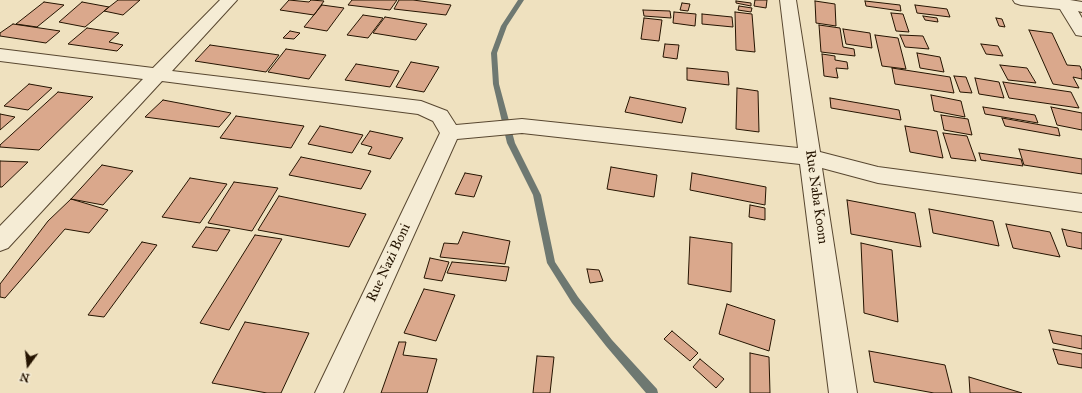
<!DOCTYPE html>
<html>
<head>
<meta charset="utf-8">
<style>
  body { margin:0 }
  #map { position:relative; width:1082px; height:393px; overflow:hidden; background:#efe1bf; font-family:"IM FELL Great Primer",serif }
  canvas { display:block }
  .north { position:absolute; left:8px; top:345px; width:40px; height:40px; -webkit-text-stroke:3px #f5ecd5; paint-order:stroke; rotate:195deg; font-size:11px; font-weight:700; line-height:16px; text-align:center; color:#251401 }
  .north::after { content:''; display:block; margin:auto; width:14px; height:18px; background:#251401; clip-path:polygon(50% 0,100% 100%,50% 72%,0 100%) }
</style>
</head>
<body>
<div id="map">
<canvas width="1082" height="393"></canvas>
<div class="north">N</div>
</div>
<script>
const context = document.querySelector('canvas').getContext('2d');
context.lineJoin = 'round';
function shape(rows) {
  const path = new Path2D();
  for (const r of rows) {
    path.moveTo(r[0], r[1]);
    for (let i = 2; i < r.length; i += 2) path.lineTo(r[i], r[i + 1]);
  }
  return path;
}
function paint(path, color) {
  context.fillStyle = color;
  context.fill(path, 'evenodd');
}
function strokePath(path, color, width, dash) {
  context.strokeStyle = color;
  context.lineWidth = width;
  context.lineCap = dash ? 'butt' : 'round';
  context.setLineDash(dash || []);
  context.stroke(path);
}
function drawText(font, color, halo, rows, align = 'center') {
  context.font = font + ' "IM FELL Great Primer",serif';
  context.lineWidth = 3;
  context.setLineDash([]);
  context.textBaseline = 'middle';
  context.strokeStyle = halo;
  context.fillStyle = color;
  for (const [text, x, y, turn = 0] of rows) {
    context.save();
    context.translate(x, y);
    context.rotate((+turn || 0) * Math.PI / 180);
    context.textAlign = isNaN(turn) ? turn : align;
    if (halo) context.strokeText(text, 0, 0);
    context.fillText(text, 0, 0);
    context.restore();
  }
}
paint(shape([
  [518,0,524,0,507,26,497,53,499,84,515,143,541,195,555,262,578,297,612,340,657,389,658,393,646,393,606,346,572,303,547,263,533,195,507,143,493,84,491,53,501,26,518,0]
]), '#6e7871');
const building = shape([
  [118,0,140,0,123,15,104,11,118,0],
  [289,0,309,2,311,0,324,1,314,15,280,10,289,0],
  [352,0,397,0,390,10,348,5,352,0],
  [399,0,413,0,451,5,446,15,394,9,399,0],
  [755,0,767,0,766,8,754,6,755,0],
  [736,1,751,3,751,6,736,3,736,1],
  [815,1,835,4,836,26,816,23,815,1],
  [865,1,900,5,901,11,866,6,865,1],
  [44,2,64,5,37,27,16,24,44,2],
  [82,2,109,7,85,27,59,22,82,2],
  [682,3,690,4,688,11,680,10,682,3],
  [322,5,344,8,327,31,304,27,322,5],
  [915,5,947,9,950,17,917,13,915,5],
  [739,6,752,8,751,12,738,10,739,6],
  [643,10,670,11,671,18,644,16,643,10],
  [674,12,696,14,695,26,673,23,674,12],
  [735,12,752,14,755,52,736,50,735,12],
  [891,13,903,14,909,32,896,31,891,13],
  [702,14,732,17,733,27,702,24,702,14],
  [363,15,383,18,368,38,347,35,363,15],
  [923,16,937,18,938,22,925,20,923,16],
  [385,17,427,24,416,40,373,33,385,17],
  [644,18,662,20,659,41,641,39,644,18],
  [996,18,1002,19,1005,27,999,26,996,18],
  [13,24,60,31,46,43,0,36,0,33,13,24],
  [819,25,840,28,843,47,854,49,855,56,821,52,819,25],
  [87,28,119,33,109,42,123,45,117,51,68,44,87,28],
  [843,29,870,33,872,48,846,44,843,29],
  [1029,30,1052,33,1067,65,1080,66,1082,71,1082,79,1073,77,1079,88,1053,84,1029,30],
  [290,31,300,33,294,39,283,38,290,31],
  [875,35,898,38,906,69,882,66,875,35],
  [900,35,923,36,929,49,905,47,900,35],
  [665,44,679,45,677,59,663,57,665,44],
  [981,44,998,46,1003,56,986,54,981,44],
  [210,45,279,55,266,72,195,61,210,45],
  [286,49,326,55,309,79,268,72,286,49],
  [917,53,940,57,944,72,920,68,917,53],
  [822,54,835,56,835,60,847,62,848,69,836,68,838,78,824,76,822,54],
  [411,62,439,67,424,92,396,87,411,62],
  [356,64,399,71,390,87,345,80,356,64],
  [1000,65,1027,68,1036,83,1008,80,1000,65],
  [687,68,728,72,729,85,687,80,687,68],
  [892,68,950,77,954,93,895,84,892,68],
  [954,76,966,77,972,93,960,92,954,76],
  [975,78,999,82,1004,98,979,94,975,78],
  [1003,82,1071,92,1079,108,1009,98,1003,82],
  [29,84,52,88,28,110,4,106,29,84],
  [737,88,758,91,759,132,736,129,737,88],
  [58,92,93,97,39,150,0,147,0,145,58,92],
  [931,95,961,101,965,117,934,111,931,95],
  [630,97,686,108,682,123,625,112,630,97],
  [830,98,899,110,901,120,831,108,830,98],
  [163,100,231,113,219,127,145,117,163,100],
  [983,107,1035,115,1038,123,985,114,983,107],
  [1051,107,1082,113,1082,130,1057,125,1051,107],
  [0,114,15,117,0,130,0,114],
  [941,115,968,119,972,135,944,130,941,115],
  [236,116,304,126,291,148,220,138,236,116],
  [1002,118,1058,128,1060,136,1005,126,1002,118],
  [320,126,363,135,352,153,308,144,320,126],
  [905,126,937,131,943,158,910,152,905,126],
  [370,131,403,138,390,159,368,154,372,147,361,144,370,131],
  [943,133,967,136,976,161,951,158,943,133],
  [1019,149,1082,159,1082,174,1024,165,1019,149],
  [979,153,1021,159,1023,166,981,160,979,153],
  [301,157,371,171,361,189,289,175,301,157],
  [0,161,28,162,2,187,0,187,0,161],
  [102,165,133,171,103,205,71,199,102,165],
  [611,167,657,175,654,197,607,189,611,167],
  [465,173,482,176,474,197,455,194,465,173],
  [692,173,766,187,765,205,690,190,692,173],
  [190,178,227,184,200,223,162,217,190,178],
  [234,182,278,188,252,231,208,223,234,182],
  [279,196,366,214,349,247,258,230,279,196],
  [71,199,108,210,89,233,65,229,5,298,0,297,0,284,48,221,71,199],
  [847,200,915,213,921,247,851,234,847,200],
  [750,205,765,208,765,220,749,217,750,205],
  [929,209,993,221,999,246,933,233,929,209],
  [1006,224,1050,232,1060,257,1013,248,1006,224],
  [206,227,230,230,217,251,192,247,206,227],
  [1062,229,1082,233,1082,249,1067,246,1062,229],
  [463,232,510,241,505,264,440,257,444,243,458,244,463,232],
  [255,235,282,239,229,330,200,323,255,235],
  [690,237,732,243,731,292,688,284,690,237],
  [142,242,157,245,104,317,88,315,142,242],
  [861,243,892,250,898,322,864,313,861,243],
  [430,258,449,262,442,281,424,278,430,258],
  [452,262,509,267,506,281,447,273,452,262],
  [587,269,599,270,603,281,590,283,587,269],
  [424,289,455,295,436,341,404,333,424,289],
  [727,304,775,320,769,351,719,334,727,304],
  [245,322,309,333,281,393,267,393,212,383,245,322],
  [1049,330,1082,336,1082,349,1053,343,1049,330],
  [672,331,698,353,690,361,664,339,672,331],
  [399,342,406,342,403,355,437,359,427,393,381,393,399,342],
  [1053,349,1082,354,1082,368,1058,364,1053,349],
  [869,351,945,365,952,393,934,393,874,382,869,351],
  [750,353,769,357,770,393,750,393,750,353],
  [537,356,554,357,550,393,533,393,537,356],
  [700,359,724,379,716,388,693,367,700,359],
  [969,377,1022,393,970,393,969,377]
]);
paint(building, '#daa88c');
strokePath(building, '#251401', 1);
const minor = shape([
  [220,0,237,0,172,71,421,101,447,111,456,125,522,119,798,148,780,0,796,0,820,152,878,167,1082,194,1082,212,878,183,822,168,857,393,829,393,800,164,522,133,457,139,343,393,315,393,440,133,433,121,418,114,162,81,8,248,0,251,0,226,143,79,0,61,0,49,153,68,220,0],
  [1013,0,1070,0,1082,2,1082,12,1078,11,1082,18,1082,36,1076,35,1060,9,1021,5,1015,3,1013,0]
]);
strokePath(minor, '#584730', 2);
paint(minor, '#f5ecd5');
drawText('14px', '#251401', '#f5ecd5', [
  ["Rue Naba Koom",816,197,82],
  ["Rue Nazi Boni",389,263,-65]
]);
</script>
</body>
</html>
